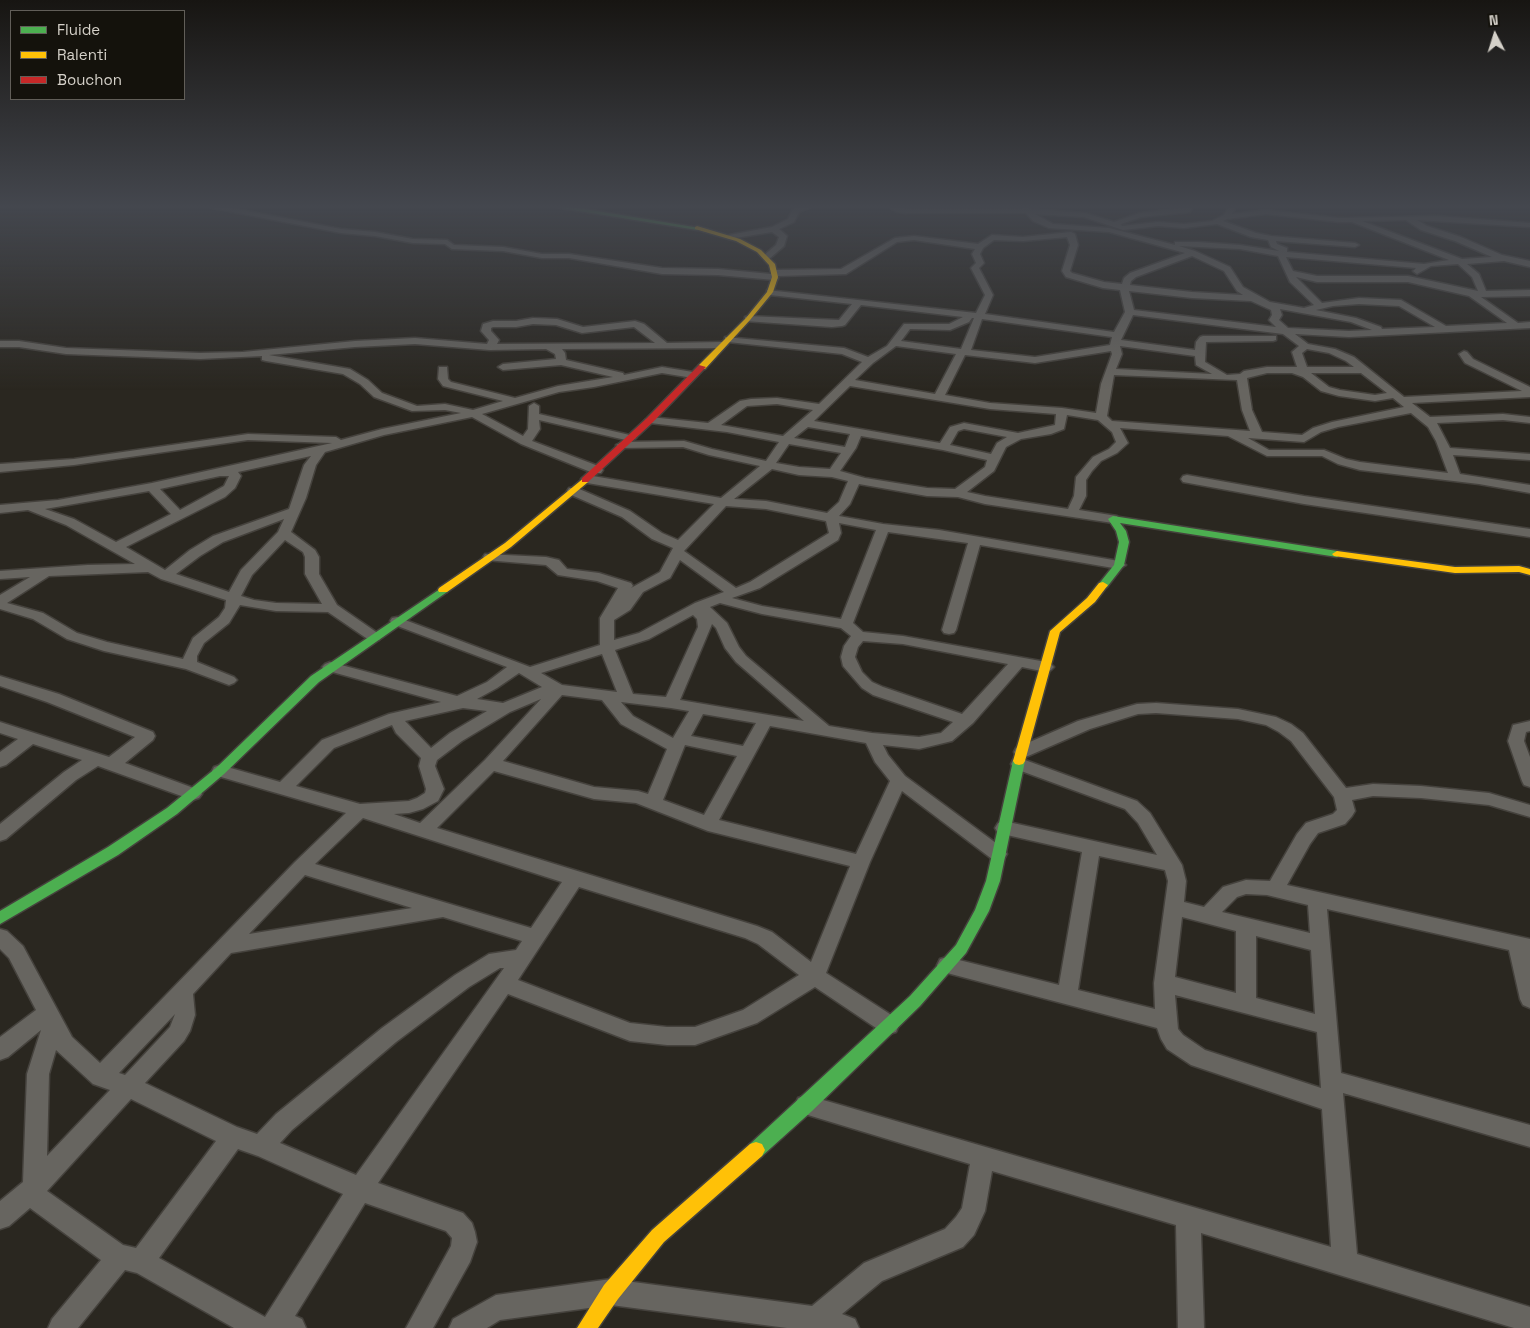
<!DOCTYPE html>
<html>
<head>
<meta charset="utf-8">
<style>
  body { margin:0 }
  #map { position:relative; width:1530px; height:1328px; overflow:hidden; background:#2a2720; font-family:"Space Grotesk",sans-serif }
  canvas { display:block }
  .legend { position:absolute; left:10px; top:10px; width:175px; height:90px; box-sizing:border-box; background:#14120c; border:1px solid #615e58; margin:0; padding:6px 9px; list-style:none; font-size:15px; color:#d5d1c9 }
  .legend li { display:flex; align-items:center; gap:10px; height:25px }
  .legend b { width:25px; border:1px solid #615e58 }
  .north { position:absolute; left:1470px; top:10px; width:50px; height:50px; -webkit-text-stroke:4px #14120c; paint-order:stroke; rotate:355deg; font-size:14px; font-weight:700; line-height:20px; text-align:center; color:#d5d1c9 }
  .north::after { content:''; display:block; margin:auto; width:18px; height:22px; background:#d5d1c9; clip-path:polygon(50% 0,100% 100%,50% 72%,0 100%) }
</style>
</head>
<body>
<div id="map">
<canvas width="1530" height="1328"></canvas>
<ul class="legend">
<li><b style="height:6px;background:#4caf50"></b>Fluide</li>
<li><b style="height:6px;background:#ffc107"></b>Ralenti</li>
<li><b style="height:6px;background:#c62828"></b>Bouchon</li>
</ul>
<div class="north">N</div>
</div>
<script>
const context = document.querySelector('canvas').getContext('2d');
context.lineJoin = 'round';
function shape(rows) {
  const path = new Path2D();
  for (const r of rows) {
    path.moveTo(r[0], r[1]);
    for (let i = 2; i < r.length; i += 2) path.lineTo(r[i], r[i + 1]);
  }
  return path;
}
function strokePath(path, color, width, dash) {
  context.strokeStyle = color;
  context.lineWidth = width;
  context.lineCap = dash ? 'butt' : 'round';
  context.setLineDash(dash || []);
  context.stroke(path);
}
function paint(path, color) {
  context.fillStyle = color;
  context.fill(path, 'evenodd');
}
const street = shape([
  [204,205,216,205,341,229,375,232,413,239,447,240,454,245,503,247,542,254,569,254,662,268,718,269,771,274,772,271,775,270,841,269,895,238,914,236,978,244,992,235,1023,237,1071,232,1075,234,1078,245,1070,271,1072,273,1104,282,1122,284,1124,278,1130,273,1185,253,1109,232,1049,228,1033,221,1026,213,907,213,897,212,884,205,893,205,907,209,1022,209,1019,205,1026,205,1030,209,1085,213,1114,222,1140,213,1184,208,1187,205,1194,205,1190,212,1141,217,1121,224,1122,226,1158,222,1184,224,1212,221,1224,215,1230,205,1237,205,1232,214,1266,210,1339,218,1437,216,1530,223,1530,227,1417,220,1427,226,1461,237,1502,255,1530,261,1530,267,1504,261,1467,264,1479,274,1486,291,1530,290,1530,296,1481,297,1518,323,1530,322,1530,328,1349,337,1295,334,1308,344,1335,349,1354,357,1404,397,1522,391,1465,363,1459,354,1464,351,1467,352,1473,359,1530,387,1530,397,1412,403,1430,417,1503,414,1530,417,1530,423,1503,420,1437,423,1450,448,1530,454,1530,460,1453,455,1460,474,1530,485,1530,493,1479,484,1360,470,1338,464,1322,456,1267,456,1228,436,1120,428,1128,443,1117,453,1101,461,1092,471,1086,480,1086,496,1079,510,1117,516,1119,519,1117,522,1113,523,985,504,958,497,927,496,859,484,850,504,839,516,883,524,939,530,1119,561,1126,565,1119,569,980,545,956,630,954,633,949,634,944,633,942,630,968,543,888,532,853,623,863,632,903,636,1046,662,1051,664,1054,667,1051,670,1046,672,1022,667,973,723,952,741,919,749,883,745,888,755,905,776,1004,849,1007,854,1004,859,998,861,992,859,902,791,870,862,826,973,896,1018,899,1025,896,1032,889,1034,882,1032,815,987,757,1023,695,1045,667,1045,630,1041,508,994,378,1183,463,1213,472,1223,475,1232,477,1242,470,1262,433,1328,406,1328,451,1246,452,1238,446,1231,365,1203,295,1316,302,1319,306,1328,234,1328,137,1273,125,1270,78,1328,48,1328,52,1319,101,1260,30,1208,9,1226,0,1229,0,1201,23,1182,27,1074,41,1030,8,1057,0,1060,0,1037,36,1010,9,958,0,949,0,929,7,931,23,946,72,1037,100,1063,295,862,346,813,214,775,212,771,214,767,220,765,280,782,322,740,389,714,441,702,325,670,322,667,325,664,330,662,457,696,487,682,507,667,392,624,390,621,392,618,397,617,530,667,600,645,600,618,618,588,597,581,558,575,546,565,485,560,483,557,485,554,546,557,559,560,567,569,599,573,631,583,633,586,631,588,660,572,673,548,652,539,622,517,569,494,567,491,569,488,577,488,630,511,662,533,678,540,714,504,587,483,581,479,587,475,721,498,760,466,709,455,683,447,622,448,616,445,622,442,684,441,712,449,766,461,779,442,727,432,650,423,645,420,650,417,708,423,740,401,751,399,777,398,819,404,862,362,842,354,728,342,725,341,725,337,844,348,868,357,887,346,904,324,949,324,963,317,861,305,845,325,842,326,832,327,745,321,745,317,748,316,839,320,852,304,770,295,767,294,767,290,976,313,985,295,971,268,976,263,972,254,975,249,914,240,897,242,846,274,778,276,778,279,775,280,718,275,662,274,569,258,542,258,503,251,452,249,445,244,413,243,375,236,341,233,207,207,204,205],
  [1035,214,1084,217,1123,230,1158,226,1184,228,1217,224,1251,237,1268,240,1271,247,1279,251,1240,245,1198,242,1175,242,1175,245,1109,228,1053,224,1035,214],
  [1266,214,1339,222,1352,222,1449,260,1424,264,1287,252,1287,248,1277,244,1276,241,1355,247,1359,245,1355,243,1271,236,1256,233,1223,221,1227,219,1266,214],
  [1406,220,1421,230,1455,241,1492,257,1462,259,1362,221,1406,220],
  [1067,237,1070,245,1062,271,1066,277,1103,288,1120,290,1125,312,1114,332,985,314,993,295,979,268,984,263,980,254,983,248,994,240,1023,241,1067,237],
  [1179,246,1240,249,1278,256,1290,282,1314,305,1304,308,1270,302,1243,287,1230,267,1195,251,1179,246],
  [1192,256,1224,271,1237,291,1243,295,1192,292,1130,285,1131,281,1136,277,1192,256],
  [1286,257,1416,268,1413,271,1417,274,1431,266,1458,264,1472,277,1478,291,1408,276,1317,276,1293,271,1286,257],
  [1296,277,1317,282,1408,282,1469,296,1507,323,1446,326,1401,300,1359,298,1322,303,1296,277],
  [1129,291,1192,298,1251,301,1271,310,1272,315,1269,320,1276,327,1134,310,1129,291],
  [1359,304,1399,306,1435,327,1382,329,1381,327,1356,318,1316,310,1333,306,1359,304],
  [1280,309,1351,322,1372,330,1349,331,1288,328,1279,320,1282,315,1280,309],
  [1133,315,1283,334,1299,346,1292,352,1297,367,1267,367,1244,371,1240,374,1227,375,1205,362,1206,342,1273,341,1276,340,1276,336,1203,336,1200,337,1196,342,1195,350,1121,340,1133,315],
  [972,318,974,318,961,349,901,341,910,329,950,330,969,322,972,318],
  [982,319,1112,337,1110,345,1035,357,971,350,982,319],
  [896,346,956,354,935,394,855,380,873,363,896,346],
  [1120,346,1195,356,1196,365,1212,374,1116,369,1122,354,1120,346],
  [1307,349,1329,353,1346,361,1354,367,1307,367,1302,353,1307,349],
  [1111,351,1112,354,1101,384,1096,413,1062,408,990,403,945,395,965,355,1035,363,1111,351],
  [1267,373,1292,373,1303,377,1321,391,1339,396,1375,401,1393,398,1404,407,1332,422,1313,428,1302,435,1262,432,1252,410,1247,378,1267,373],
  [1311,373,1361,373,1387,393,1375,395,1340,390,1329,387,1311,373],
  [1114,375,1237,380,1242,410,1250,431,1112,421,1107,416,1114,375],
  [850,386,990,409,1056,414,1055,425,1018,433,964,423,950,427,940,443,814,421,850,386],
  [777,404,813,410,783,436,721,425,747,406,777,404],
  [1411,413,1428,427,1436,441,1448,473,1360,462,1346,459,1324,450,1269,450,1248,438,1304,442,1321,432,1338,427,1411,413],
  [1067,415,1098,420,1112,432,1116,442,1109,449,1093,457,1076,477,1074,496,1068,509,985,496,967,492,994,471,1006,447,1021,439,1051,434,1064,429,1067,415],
  [808,427,850,434,845,447,794,438,808,427],
  [964,429,1007,437,997,443,991,454,950,445,958,431,964,429],
  [861,436,943,450,987,460,985,467,955,489,927,488,865,478,840,471,856,448,861,436],
  [789,444,841,453,830,469,799,467,776,463,789,444],
  [772,469,799,475,832,477,848,481,839,502,827,513,766,501,734,499,772,469],
  [726,506,766,509,826,521,829,533,750,582,736,588,684,551,726,506],
  [839,523,876,530,841,619,762,606,732,598,760,588,838,540,841,533,839,523],
  [680,560,724,592,695,603,639,633,614,640,614,620,630,610,643,592,670,578,680,560],
  [720,603,762,614,841,628,851,636,844,646,841,657,843,666,862,688,873,695,953,722,941,733,919,737,872,733,829,726,746,656,739,647,727,623,710,607,720,603],
  [693,615,697,619,698,627,666,697,633,694,615,650,649,639,693,615],
  [712,624,716,628,725,648,736,662,804,721,680,700,712,624],
  [863,641,903,644,1008,664,962,714,883,687,872,682,862,672,855,657,858,647,863,641],
  [602,654,617,692,562,685,541,673,602,654],
  [519,673,542,687,503,703,477,699,497,688,519,673],
  [562,695,602,700,621,724,667,749,648,794,638,791,594,787,503,761,562,695],
  [541,699,485,760,420,823,394,814,409,813,423,809,438,801,444,789,435,766,437,760,462,741,510,712,541,699],
  [621,702,671,708,689,711,673,738,633,716,621,702],
  [463,708,487,711,450,733,431,748,405,721,463,708],
  [703,714,756,723,743,746,691,736,703,714],
  [392,725,396,733,421,758,419,766,426,789,425,793,417,798,409,801,360,804,296,786,334,748,392,725],
  [770,726,866,743,875,762,890,781,856,854,719,820,770,726],
  [685,745,737,756,704,815,663,800,685,745],
  [494,771,594,799,636,803,708,831,850,866,811,962,772,932,757,926,437,828,494,771],
  [363,818,506,864,562,882,531,928,315,864,363,818],
  [305,875,412,908,249,934,305,875],
  [579,887,745,938,758,944,799,975,743,1010,695,1027,667,1027,630,1023,518,980,579,887],
  [443,917,522,941,516,950,489,954,455,975,382,1028,276,1114,257,1134,237,1127,145,1083,184,1041,190,1031,195,1015,193,994,231,953,443,917],
  [500,968,504,968,356,1175,280,1143,292,1130,396,1042,469,987,500,968],
  [175,1014,170,1027,125,1075,119,1073,175,1014],
  [56,1050,93,1084,110,1090,47,1156,49,1074,56,1050],
  [131,1099,216,1141,136,1248,123,1245,47,1191,131,1099],
  [238,1149,258,1156,343,1194,265,1317,159,1258,238,1149],
  [806,205,817,205,799,212,794,222,779,229,787,236,784,246,769,259,762,257,776,245,779,237,772,232,729,239,725,237,729,235,772,227,788,219,793,209,806,205],
  [533,318,557,319,583,327,635,321,644,324,667,343,722,342,727,345,722,348,562,349,565,353,566,360,623,373,624,375,662,367,693,372,698,375,693,378,662,373,594,387,559,392,482,414,523,436,528,429,529,406,534,403,539,406,539,414,634,436,636,438,630,441,539,420,540,429,532,441,601,467,603,470,601,473,593,473,521,444,472,417,384,435,325,452,316,465,306,498,291,532,315,550,319,557,319,574,337,605,379,634,381,637,379,640,369,640,328,612,276,611,240,605,229,623,204,643,197,656,197,662,234,677,237,680,234,683,229,685,186,669,104,651,67,639,33,619,0,609,0,595,30,577,0,579,0,571,88,565,135,564,66,525,28,510,0,513,0,505,58,500,152,483,332,443,248,440,74,465,0,472,0,464,74,459,248,434,336,437,341,440,382,429,461,413,445,410,412,411,374,397,360,384,343,374,266,361,262,360,262,356,200,359,66,354,19,347,0,347,0,341,19,341,66,348,200,353,243,352,355,341,415,338,487,344,489,340,481,331,483,324,493,321,516,321,533,318],
  [533,324,556,325,582,333,634,327,655,343,497,344,499,340,491,331,491,328,493,327,516,327,533,324],
  [415,344,490,350,546,349,555,354,556,359,503,364,498,367,503,370,561,365,613,377,558,386,515,398,451,382,448,379,447,367,439,367,438,379,443,386,503,401,473,410,445,404,417,406,382,393,368,380,350,369,269,355,355,347,415,344],
  [311,456,304,465,289,509,213,536,190,550,165,570,126,547,225,497,235,488,241,476,238,472,311,456],
  [220,476,229,476,224,486,180,510,160,489,220,476],
  [149,491,171,514,116,542,74,519,45,509,149,491],
  [284,519,278,532,241,570,229,592,176,574,200,556,223,542,284,519],
  [285,540,303,552,305,557,305,574,322,604,276,603,254,600,241,596,252,575,285,540],
  [148,572,161,579,226,600,225,608,219,617,193,638,183,659,107,642,77,633,43,613,7,603,49,576,148,572],
  [1187,475,1304,496,1530,529,1530,537,1304,504,1183,482,1181,479,1183,476,1187,475],
  [0,676,59,694,153,732,155,736,153,740,125,763,199,790,202,794,199,798,193,800,187,798,98,766,76,780,6,839,0,841,0,824,64,772,82,760,33,744,6,765,0,767,0,752,18,739,0,733,0,722,109,757,135,737,47,702,0,686,0,676],
  [1156,703,1238,709,1276,717,1291,724,1303,733,1346,788,1373,784,1421,786,1489,793,1530,805,1530,817,1489,805,1421,798,1373,796,1352,800,1355,811,1352,816,1345,824,1318,833,1310,844,1287,885,1530,939,1530,1008,1523,1005,1520,999,1509,950,1327,909,1341,1073,1530,1125,1530,1147,1343,1093,1357,1254,1530,1307,1530,1328,1514,1328,1201,1233,1204,1328,1178,1328,1176,1225,992,1171,985,1211,974,1235,963,1247,882,1281,842,1314,855,1319,859,1328,787,1328,611,1305,500,1320,487,1328,449,1328,453,1319,496,1295,611,1279,812,1306,864,1263,945,1229,956,1217,962,1208,970,1164,798,1112,795,1105,798,1098,806,1095,1331,1247,1322,1109,1191,1065,1167,1049,1161,1039,1157,1028,947,973,940,971,937,965,940,959,947,957,1059,985,1082,852,998,833,995,828,998,823,1004,821,1157,855,1138,823,1125,809,1013,768,1011,764,1013,760,1019,758,1025,760,1137,801,1150,813,1182,865,1186,881,1184,902,1204,907,1223,887,1246,880,1270,881,1297,834,1306,823,1333,814,1337,810,1334,797,1291,741,1279,732,1266,725,1238,719,1156,713,1138,714,1090,729,1028,756,1022,758,1016,756,1014,752,1016,748,1078,721,1137,704,1156,703],
  [1099,856,1165,870,1168,881,1154,983,1155,1009,1078,990,1099,856],
  [1246,894,1267,895,1308,905,1310,933,1222,912,1237,897,1246,894],
  [1182,917,1236,931,1236,993,1175,977,1182,917],
  [1256,936,1311,950,1315,1014,1256,998,1256,936],
  [1175,995,1317,1032,1321,1088,1205,1050,1183,1035,1178,1029,1175,995],
  [1530,721,1530,731,1526,732,1524,741,1530,757,1530,787,1524,785,1522,781,1508,741,1513,725,1530,721]
]);
const fast = shape([
  [552,205,561,205,700,228,697,230,554,207,552,205],
  [1113,516,1337,551,1342,554,1337,557,1120,523,1126,531,1129,542,1124,565,1107,587,1103,588,1098,585,1114,565,1119,542,1116,531,1108,519,1113,516],
  [443,587,448,590,447,592,319,682,224,774,177,814,118,855,0,924,0,911,108,847,167,808,216,768,311,676,443,587],
  [1019,757,1023,758,1025,761,1000,881,989,911,966,953,920,1006,812,1111,762,1156,756,1158,750,1156,747,1150,750,1144,910,996,956,945,975,910,986,881,1013,761,1015,758,1019,757]
]);
const slow = shape([
  [697,226,740,239,761,250,775,264,778,277,773,292,750,320,705,369,699,369,699,365,746,318,767,292,772,277,769,265,757,252,736,241,695,229,695,227,697,226],
  [585,477,588,478,588,482,511,547,447,592,439,592,438,590,439,588,505,543,585,477],
  [1337,551,1455,567,1519,566,1530,569,1530,575,1519,572,1455,573,1334,556,1332,554,1337,551],
  [1103,582,1108,585,1095,602,1060,632,1025,761,1023,764,1019,765,1015,764,1013,761,1050,631,1087,598,1099,583,1103,582],
  [756,1142,762,1144,765,1150,762,1156,664,1242,618,1299,598,1328,577,1328,604,1285,652,1230,750,1144,756,1142]
]);
const jam = shape([
  [699,365,706,367,653,422,588,482,582,482,582,478,647,418,699,365]
]);
strokePath(street, '#45423d', 3);
strokePath(fast, '#45423d', 3);
strokePath(slow, '#45423d', 3);
strokePath(jam, '#45423d', 3);
paint(street, '#676560');
paint(fast, '#4caf50');
paint(slow, '#ffc107');
paint(jam, '#c62828');
const sky = context.createLinearGradient(0, 0, 0, 390);
sky.addColorStop(0, '#171512');
sky.addColorStop(0.53, '#44474e');
sky.addColorStop(1, '#44474e00');
context.fillStyle = sky;
context.fillRect(0, 0, 1530, 390);
</script>
</body>
</html>
